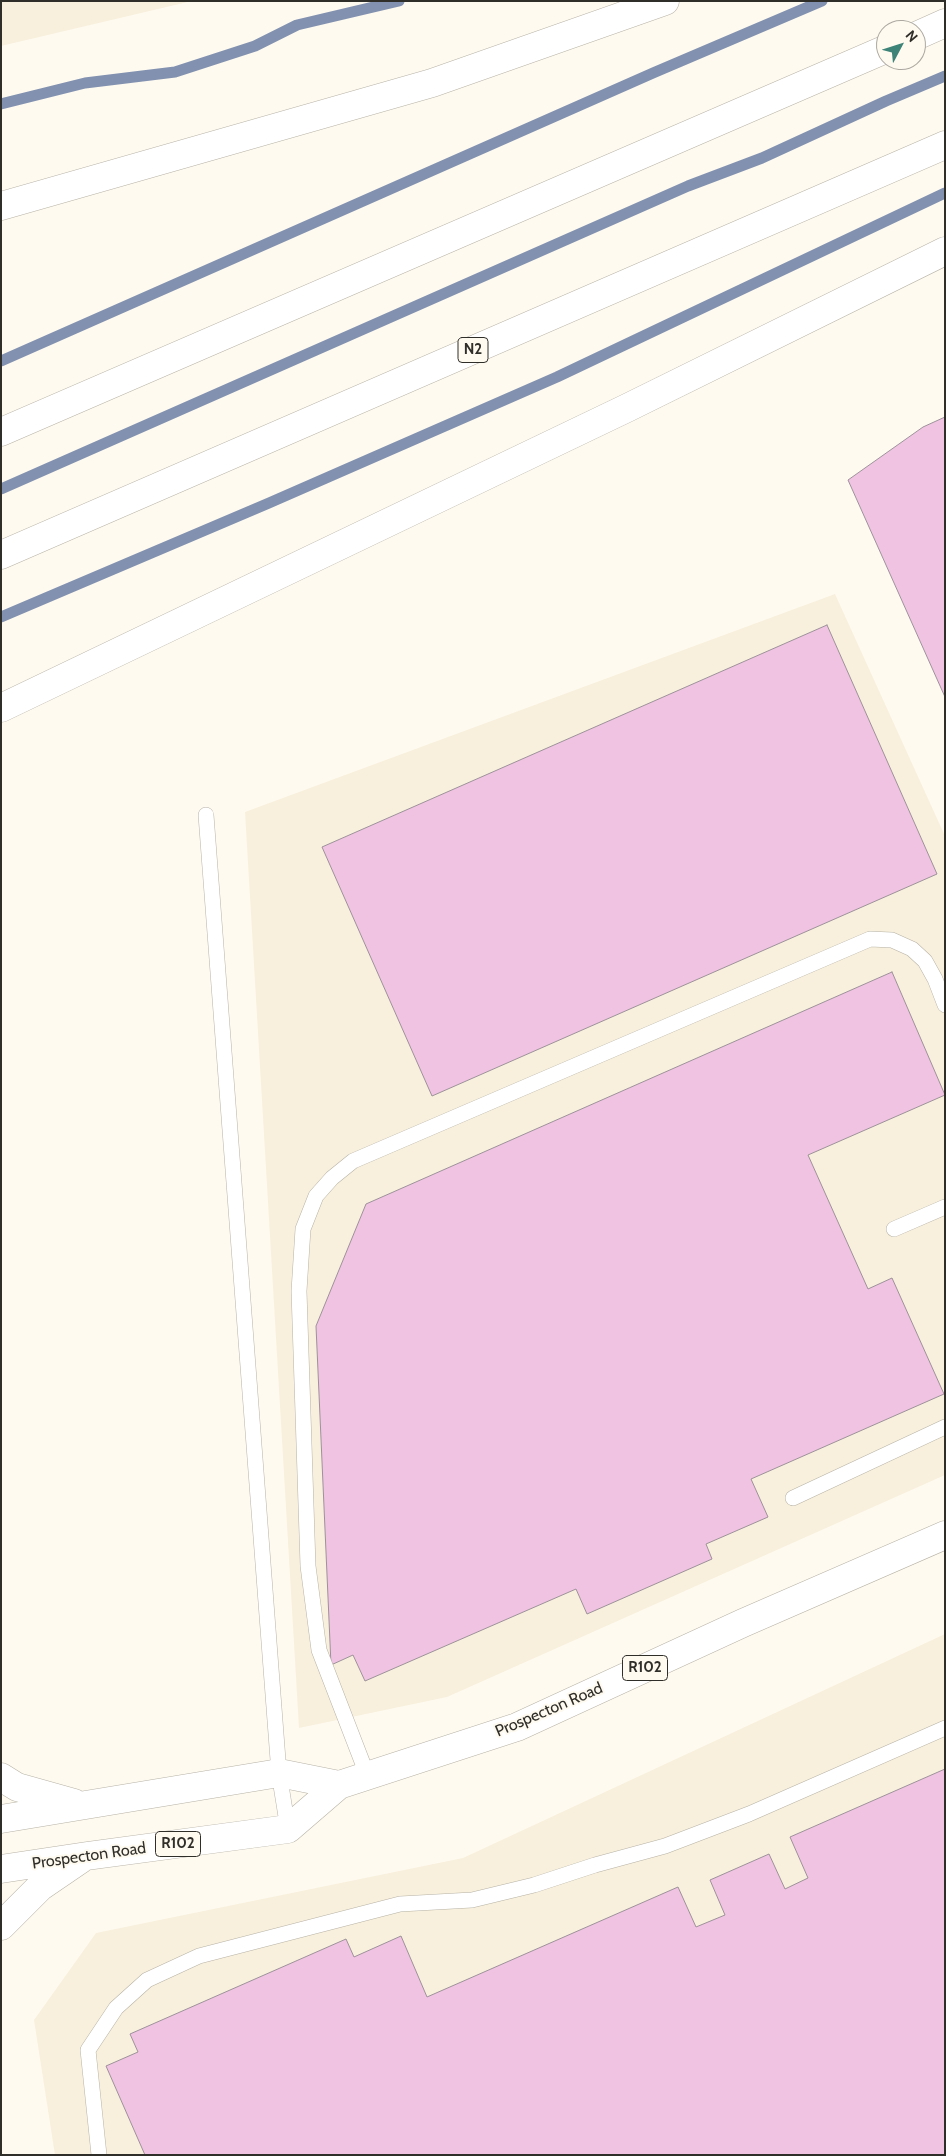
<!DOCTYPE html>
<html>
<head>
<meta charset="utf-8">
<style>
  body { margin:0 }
  #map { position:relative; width:946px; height:2156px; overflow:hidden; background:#fefaf0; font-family:Cabin,sans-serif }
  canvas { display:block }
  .frame { position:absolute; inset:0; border:2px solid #302e29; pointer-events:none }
  .north { position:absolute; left:876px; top:20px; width:50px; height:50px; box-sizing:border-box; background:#fefaf0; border:1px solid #aca8a0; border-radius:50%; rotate:50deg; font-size:14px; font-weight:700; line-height:20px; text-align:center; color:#302e29 }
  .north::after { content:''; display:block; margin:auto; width:18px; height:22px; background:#3e8377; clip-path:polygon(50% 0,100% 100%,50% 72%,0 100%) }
</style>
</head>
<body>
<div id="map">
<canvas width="946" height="2156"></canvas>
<div class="frame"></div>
<div class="north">N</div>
</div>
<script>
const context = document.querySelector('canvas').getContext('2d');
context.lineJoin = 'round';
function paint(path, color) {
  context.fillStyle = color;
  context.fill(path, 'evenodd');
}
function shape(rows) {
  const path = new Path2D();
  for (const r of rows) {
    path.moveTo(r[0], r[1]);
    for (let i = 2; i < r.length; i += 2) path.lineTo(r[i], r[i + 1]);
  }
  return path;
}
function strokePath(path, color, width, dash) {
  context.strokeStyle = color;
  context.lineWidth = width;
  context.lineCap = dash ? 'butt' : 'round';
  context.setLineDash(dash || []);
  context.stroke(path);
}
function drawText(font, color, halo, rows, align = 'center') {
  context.font = font + ' Cabin,sans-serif';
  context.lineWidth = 4;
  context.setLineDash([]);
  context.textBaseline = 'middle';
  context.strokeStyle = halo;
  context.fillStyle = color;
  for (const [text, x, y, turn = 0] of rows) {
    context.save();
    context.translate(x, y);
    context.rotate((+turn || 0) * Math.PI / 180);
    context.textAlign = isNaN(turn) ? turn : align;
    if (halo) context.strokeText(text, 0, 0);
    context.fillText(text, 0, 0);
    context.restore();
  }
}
paint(shape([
  [1,1,192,1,1,46],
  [835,594,945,836,945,1475,447,1697,299,1728,245,812],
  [945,1634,945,2155,55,2155,34,2020,96,1933,463,1858]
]), '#f8f0dc');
strokePath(shape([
  [1,104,85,83,175,72,255,46,297,25,399,1],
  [1,361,653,73,822,1],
  [1,489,688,186,762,158,886,101,945,76],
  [1,617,269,503,557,377,945,193]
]), '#8291af', 11);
const building = shape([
  [945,417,945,697,848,480,923,427,945,417],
  [827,625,937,874,432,1096,322,847,827,625],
  [892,972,945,1095,808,1155,868,1289,892,1278,944,1394,751,1479,768,1517,706,1544,712,1559,587,1614,576,1589,365,1681,353,1655,331,1665,316,1326,366,1204,892,972],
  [945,1769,945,2155,145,2155,106,2066,138,2052,130,2034,346,1939,354,1957,401,1936,427,1997,678,1887,696,1927,725,1915,710,1880,769,1854,785,1889,808,1878,790,1837,945,1769]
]);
paint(building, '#f1c3e3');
strokePath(building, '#9d929a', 1);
const service = shape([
  [206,815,279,1773,288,1829],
  [894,1229,945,1207],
  [793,1498,945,1427],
  [368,1777,319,1650,308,1566,299,1291,303,1229,316,1196,332,1178,353,1161,870,939,892,940,912,949,925,961,935,979,945,1005],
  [99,2155,88,2050,116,2008,147,1980,199,1956,400,1904,472,1900,534,1885,595,1865,665,1846,749,1814,945,1728]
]);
const primary = shape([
  [1,1777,17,1787,74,1803],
  [1,1819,279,1773,339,1785],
  [1,1869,87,1856,288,1829,339,1785,517,1727,743,1623,945,1535],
  [1,1926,40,1887,81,1859]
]);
const motorway = shape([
  [916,36,945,23],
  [1,206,432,83,665,1],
  [1,432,886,49],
  [1,555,945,145],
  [1,708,627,408,945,251]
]);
strokePath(service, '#b7b2a6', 16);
strokePath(primary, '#b7b2a6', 29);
strokePath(motorway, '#b7b2a6', 29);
strokePath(service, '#fff', 15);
strokePath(primary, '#fff', 28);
strokePath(motorway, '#fff', 28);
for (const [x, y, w] of [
  [473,350,30],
  [645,1668,45],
  [178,1844,45]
]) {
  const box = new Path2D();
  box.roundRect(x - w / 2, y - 12.5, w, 25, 4);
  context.fillStyle = '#fefaf0';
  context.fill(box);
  strokePath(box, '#302e29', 1);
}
drawText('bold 15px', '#302e29', null, [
  ["N2",473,350],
  ["R102",645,1668],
  ["R102",178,1844]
]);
drawText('16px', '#302e29', '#fefaf0', [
  ["Prospecton Road",549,1710,-23],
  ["Prospecton Road",89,1856,-8]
]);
</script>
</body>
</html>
